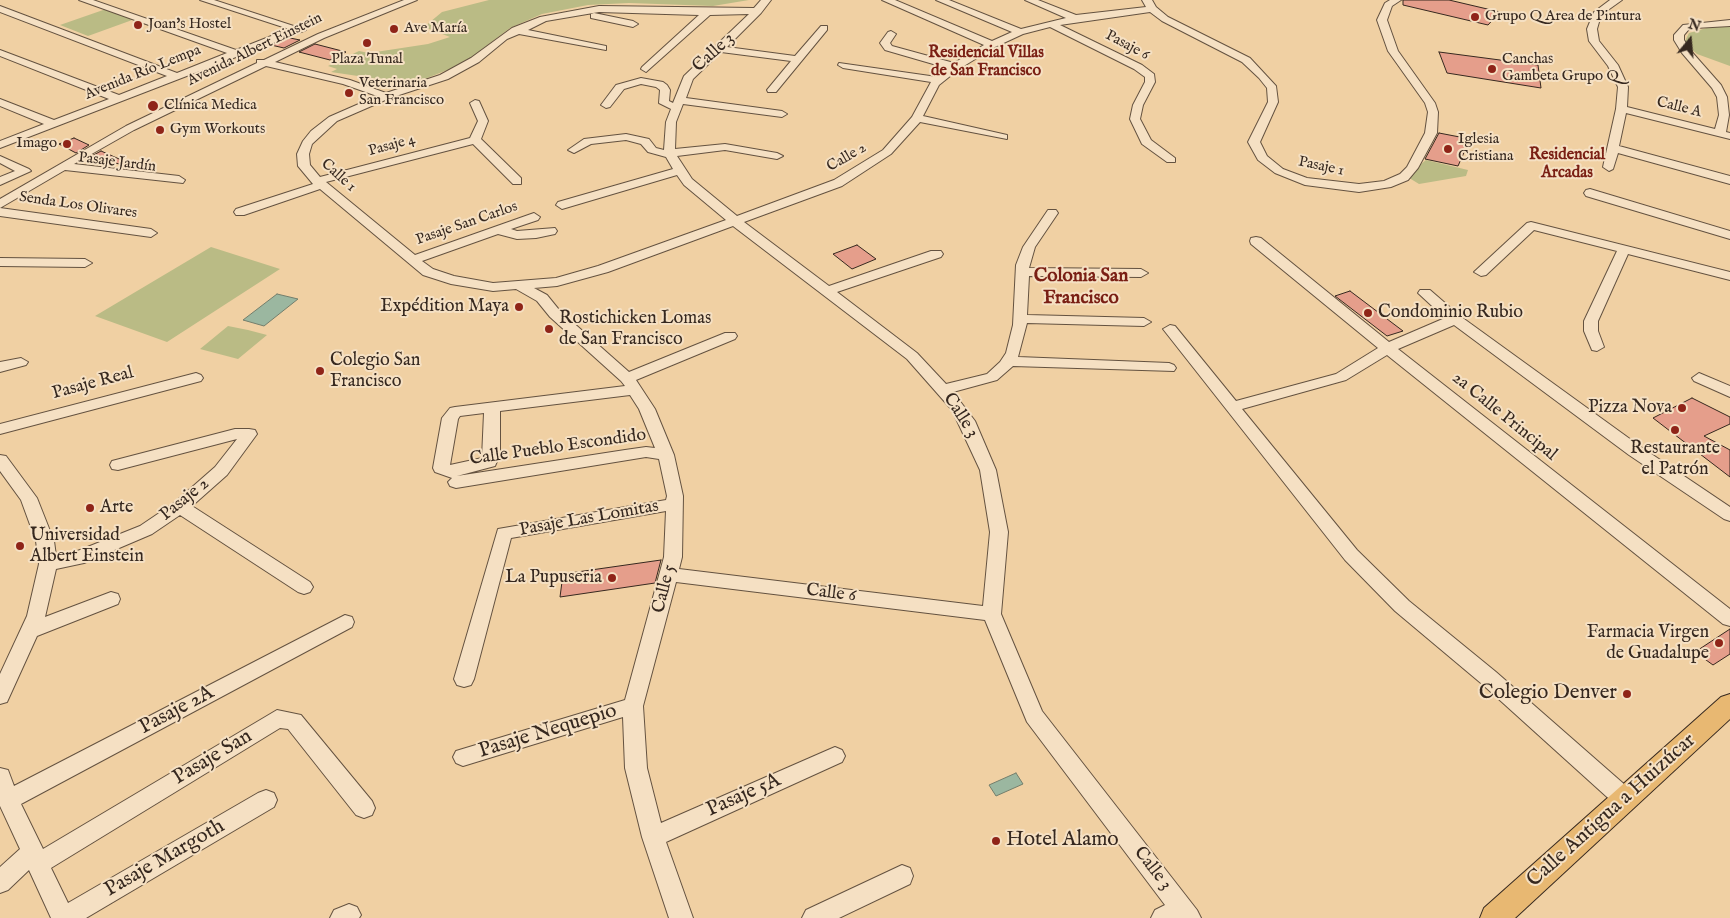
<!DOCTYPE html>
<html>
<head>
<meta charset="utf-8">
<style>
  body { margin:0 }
  #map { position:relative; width:1730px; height:918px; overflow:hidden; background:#f0d0a3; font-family:"IM FELL English",serif }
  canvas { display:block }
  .north { position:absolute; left:1665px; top:15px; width:50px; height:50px; -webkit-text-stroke:4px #f5e0c3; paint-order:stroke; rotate:17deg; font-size:14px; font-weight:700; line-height:20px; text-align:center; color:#36281f }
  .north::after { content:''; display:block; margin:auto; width:18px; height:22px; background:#36281f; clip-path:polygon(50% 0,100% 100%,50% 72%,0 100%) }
</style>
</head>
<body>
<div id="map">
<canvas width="1730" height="918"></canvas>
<div class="north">N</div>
</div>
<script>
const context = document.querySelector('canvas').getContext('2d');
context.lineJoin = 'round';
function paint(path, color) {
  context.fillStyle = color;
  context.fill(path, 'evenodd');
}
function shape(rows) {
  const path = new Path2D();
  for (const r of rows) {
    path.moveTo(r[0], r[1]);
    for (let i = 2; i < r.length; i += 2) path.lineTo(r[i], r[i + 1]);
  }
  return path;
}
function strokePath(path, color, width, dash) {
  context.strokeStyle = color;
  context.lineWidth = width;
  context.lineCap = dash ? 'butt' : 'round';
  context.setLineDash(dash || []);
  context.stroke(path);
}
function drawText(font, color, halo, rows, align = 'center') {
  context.font = font + ' "IM FELL English",serif';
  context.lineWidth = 4;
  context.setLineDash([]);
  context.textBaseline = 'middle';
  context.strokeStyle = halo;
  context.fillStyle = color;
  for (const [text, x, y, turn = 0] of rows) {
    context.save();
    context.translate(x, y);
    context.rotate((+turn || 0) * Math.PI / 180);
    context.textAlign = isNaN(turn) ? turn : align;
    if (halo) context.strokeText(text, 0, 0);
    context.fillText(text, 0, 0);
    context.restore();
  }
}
paint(shape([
  [489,0,749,0,713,6,629,3,588,5,542,14,510,28,472,57,457,66,420,81,401,86,378,79,331,72,337,69,328,66,359,51,369,53,428,44,450,37,424,27,442,12],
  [106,9,135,19,88,36,60,25],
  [1710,27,1730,27,1730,66,1697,54,1684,43,1689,33],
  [1426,160,1468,170,1466,176,1419,184,1406,176],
  [211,247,280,269,167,342,95,316],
  [228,326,248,330,267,335,238,359,200,349]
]), '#babb85');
const water = shape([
  [277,294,298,299,264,326,243,320,277,294],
  [1016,773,1023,784,996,796,989,785,1016,773]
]);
paint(water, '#9bb7a0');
strokePath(water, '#737e6c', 1);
const building = shape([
  [1403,0,1449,0,1500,12,1488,25,1403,5,1403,0],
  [290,38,300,40,284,48,271,45,290,38],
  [315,44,346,52,330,60,299,52,315,44],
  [1439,52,1538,65,1541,88,1447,73,1439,52],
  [1439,133,1470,139,1458,166,1425,159,1439,133],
  [74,138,89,145,76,153,59,144,74,138],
  [101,151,126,162,125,165,88,158,101,151],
  [857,245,876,259,852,269,833,254,857,245],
  [1350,291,1403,331,1387,336,1335,296,1350,291],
  [1692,398,1730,417,1730,424,1704,436,1730,450,1730,477,1653,418,1692,398],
  [661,560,655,583,560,597,563,574,661,560],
  [1730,629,1730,654,1713,665,1695,652,1730,629]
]);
paint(building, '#e59e8b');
strokePath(building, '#36281f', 1);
const minor = shape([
  [79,0,93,0,236,50,289,29,200,0,214,0,306,30,0,148,0,141,44,124,0,106,0,99,54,120,109,99,0,56,0,50,119,95,167,76,0,12,0,6,177,73,227,53,79,0],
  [404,0,417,0,324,38,275,62,350,80,386,93,440,75,471,58,512,28,540,17,599,6,754,8,761,0,771,0,761,13,727,47,795,56,821,26,827,26,827,30,776,92,768,92,767,90,791,61,721,52,693,79,686,98,782,111,787,114,782,117,683,104,676,122,675,149,725,144,777,153,783,156,777,159,725,150,677,156,692,179,737,216,834,180,883,150,912,117,931,82,843,68,838,65,839,63,937,77,947,68,885,50,880,43,888,32,891,31,896,34,890,43,892,46,954,63,984,45,882,0,895,0,992,41,1012,32,936,0,949,0,1021,29,1066,18,1025,0,1038,0,1076,15,1146,7,1142,0,1152,0,1156,7,1168,17,1250,58,1276,86,1278,102,1260,142,1267,156,1283,169,1307,178,1359,184,1384,181,1400,174,1407,167,1425,133,1428,112,1425,103,1388,51,1377,20,1385,3,1390,0,1401,0,1392,6,1387,20,1398,51,1435,103,1438,112,1437,133,1418,168,1408,180,1391,187,1359,192,1305,185,1275,173,1258,160,1248,142,1268,102,1267,88,1259,78,1242,62,1162,21,1150,12,1060,25,1142,65,1154,74,1155,82,1143,105,1140,119,1151,140,1175,158,1175,162,1167,162,1142,144,1130,119,1133,105,1145,82,1145,77,1134,69,1050,27,1023,34,995,47,959,69,939,85,923,116,1007,135,1007,139,920,122,891,154,842,186,744,222,829,286,931,251,941,251,943,254,941,257,837,292,917,353,946,384,987,374,1000,362,1006,353,1013,325,1016,265,1023,247,1048,210,1056,210,1058,213,1035,247,1029,268,1141,269,1148,273,1141,277,1029,276,1027,315,1144,318,1151,322,1144,326,1027,323,1018,357,1169,363,1174,365,1176,368,1174,371,1013,366,997,380,953,392,975,421,996,470,1008,532,1001,614,1042,711,1197,910,1201,918,1151,918,1155,910,1165,905,1027,722,985,620,676,582,643,706,647,768,661,823,828,750,835,747,842,750,845,756,842,762,666,842,693,918,669,918,642,837,625,768,623,717,463,766,456,763,453,757,456,751,625,700,664,557,666,511,511,538,474,679,471,685,464,687,457,685,454,679,498,529,666,500,667,496,659,459,646,457,456,488,450,486,448,482,452,478,435,472,433,468,442,418,450,408,455,407,625,386,621,381,550,317,537,301,516,289,493,291,451,284,423,275,320,189,244,215,236,215,234,212,236,209,313,184,298,166,297,154,303,141,311,131,329,117,377,96,343,84,266,66,134,130,74,164,179,176,185,180,183,183,65,170,0,208,0,199,126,126,257,63,257,60,264,60,318,34,404,0],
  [599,12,699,15,642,67,641,69,646,72,710,15,749,14,684,76,673,103,669,101,670,90,667,85,663,82,641,78,616,85,601,105,606,108,610,107,624,89,641,84,656,87,660,90,659,103,671,109,666,122,664,150,656,148,649,139,626,134,584,139,568,150,574,153,591,144,626,140,641,144,648,152,666,157,673,169,558,202,556,205,562,209,677,175,684,185,726,220,598,266,556,278,493,283,454,276,433,269,422,261,498,234,517,239,536,238,555,234,557,231,555,228,517,231,511,229,538,220,540,217,534,213,415,255,326,182,473,144,513,184,521,184,521,178,481,139,488,121,479,101,475,100,470,103,478,121,470,138,320,177,310,165,309,154,312,144,337,121,390,98,448,79,479,62,507,39,519,34,606,50,606,46,528,30,546,21,599,12],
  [733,226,907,359,952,410,980,470,990,532,983,606,679,569,682,557,683,496,674,455,655,409,636,380,735,339,737,336,735,333,725,333,629,372,560,311,547,295,534,288,557,286,608,272,733,226],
  [630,395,639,409,655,448,646,447,625,450,457,476,495,466,500,454,500,411,630,395],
  [484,413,482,458,450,465,458,419,460,416,484,413],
  [1610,0,1622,0,1601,15,1597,29,1599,41,1618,65,1628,87,1627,107,1715,129,1719,115,1717,97,1712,88,1682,53,1674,40,1674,35,1683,25,1730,20,1730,26,1695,28,1689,29,1684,35,1684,40,1691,51,1721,85,1727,97,1729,115,1726,132,1730,133,1730,139,1626,113,1619,146,1730,176,1730,184,1618,153,1613,169,1609,171,1603,167,1616,109,1618,87,1608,66,1589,41,1587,29,1594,12,1610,0],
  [594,13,633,21,638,24,633,27,591,18,591,14,594,13],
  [0,156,29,169,31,171,0,185,0,177,15,171,0,163,0,156],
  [1590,189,1730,231,1730,239,1586,196,1584,193,1586,190,1590,189],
  [0,208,151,229,157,233,151,237,0,216,0,208],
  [1531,222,1730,272,1730,280,1628,254,1598,321,1598,331,1604,347,1597,351,1592,350,1584,331,1584,321,1617,251,1534,230,1486,275,1481,276,1474,272,1527,223,1531,222],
  [1256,237,1261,238,1389,342,1445,318,1418,293,1420,290,1430,290,1460,316,1641,447,1730,507,1730,521,1724,519,1629,455,1454,325,1398,349,1730,609,1730,626,1723,624,1387,355,1346,380,1242,409,1357,550,1409,601,1496,672,1633,792,1636,799,1633,806,1625,809,1617,806,1482,684,1395,611,1345,560,1163,329,1170,325,1175,326,1236,401,1336,374,1378,348,1251,244,1250,241,1251,238,1256,237],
  [0,258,85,259,92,263,85,267,0,266,0,258],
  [21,358,28,362,26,365,0,372,0,362,21,358],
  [196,373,201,375,203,378,201,381,0,434,0,424,196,373],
  [1699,373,1730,386,1730,397,1694,381,1692,378,1699,373],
  [235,429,249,429,255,430,257,434,227,475,192,506,310,582,313,587,310,592,304,594,298,592,180,515,152,534,84,563,56,569,45,617,111,592,118,594,120,599,118,604,37,636,7,702,0,704,0,674,27,616,39,564,36,541,21,500,0,471,0,455,6,456,37,498,54,541,56,556,75,552,140,526,174,503,215,467,237,439,118,470,112,469,110,465,112,461,235,429],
  [345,615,352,617,354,622,352,627,21,804,43,849,277,710,301,715,372,801,375,808,372,815,364,818,356,815,288,729,280,728,51,868,68,903,258,793,266,790,274,793,277,800,274,807,86,918,51,918,29,870,8,890,0,893,0,867,20,849,0,806,0,768,8,770,14,786,345,615],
  [902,865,910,868,913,876,910,884,839,918,802,918,806,910,902,865],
  [349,904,357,907,361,915,359,918,330,918,334,910,349,904]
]);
const major = shape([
  [1730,694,1730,719,1515,918,1480,918,1484,908,1721,697,1730,694]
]);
strokePath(minor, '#645240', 2);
strokePath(major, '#36281f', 2);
paint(minor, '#f5e0c3');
paint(major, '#e8b872');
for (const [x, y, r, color] of [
  [1475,17,5,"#8f2418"],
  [138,25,5,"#8f2418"],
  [394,29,5,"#8f2418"],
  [367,43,5,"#8f2418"],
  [1492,69,5,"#8f2418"],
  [349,93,5,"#8f2418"],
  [153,106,6,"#8f2418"],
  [160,130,5,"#8f2418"],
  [67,144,5,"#8f2418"],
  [1448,149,5,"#8f2418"],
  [519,307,5,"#8f2418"],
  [1368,313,5,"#8f2418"],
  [549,329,5,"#8f2418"],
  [320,371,5,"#8f2418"],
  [1682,408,5,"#8f2418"],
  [1675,430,5,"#8f2418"],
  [90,508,5,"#8f2418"],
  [20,546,5,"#8f2418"],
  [612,578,5,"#8f2418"],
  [1719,643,5,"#8f2418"],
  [1627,694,5,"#8f2418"],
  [996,841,5,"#8f2418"]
]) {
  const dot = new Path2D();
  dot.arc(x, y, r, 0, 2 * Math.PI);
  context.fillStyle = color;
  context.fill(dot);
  strokePath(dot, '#f5e0c3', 2);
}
drawText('15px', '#36281f', '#f5e0c3', [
  ["Grupo Q Area de Pintura",1485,17],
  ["Joan's Hostel",148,25],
  ["Ave María",404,29],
  ["Plaza Tunal",367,60,"center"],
  ["Canchas",1502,60],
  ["Gambeta Grupo Q",1502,77],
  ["Veterinaria",359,84],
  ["San Francisco",359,101],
  ["Clínica Medica",164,106],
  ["Gym Workouts",170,130],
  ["Iglesia",1458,140],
  ["Cristiana",1458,157],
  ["Imago",57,144,"right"]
], 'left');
drawText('15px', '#36281f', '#f5e0c3', [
  ["Pasaje 6",1127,46,28],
  ["Avenida Albert Einstein",255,50,-26],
  ["Avenida Río Lempa",143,73,-22],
  ["Calle A",1679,108,14],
  ["Pasaje 4",392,146,-15],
  ["Calle 2",847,158,-30],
  ["Pasaje Jardín",117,163,7],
  ["Pasaje 1",1321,167,12],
  ["Calle 1",338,176,42],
  ["Senda Los Olivares",78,206,8],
  ["Pasaje San Carlos",467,224,-19]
]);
drawText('bold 16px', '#7a1f14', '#f5e0c3', [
  ["Residencial Villas",986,54],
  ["de San Francisco",986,72],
  ["Residencial",1567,156],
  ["Arcadas",1567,174]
]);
drawText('18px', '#36281f', '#f5e0c3', [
  ["Calle 3",714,53,-42],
  ["Pasaje Real",93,384,-15],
  ["Calle 3",960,416,57],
  ["2a Calle Principal",1504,417,39],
  ["Calle Pueblo Escondido",558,448,-8],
  ["Pasaje 2",185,500,-39],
  ["Pasaje Las Lomitas",589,519,-10],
  ["Calle 5",665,589,-76],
  ["Calle 6",831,594,7],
  ["Calle 3",1152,869,52]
]);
drawText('18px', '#36281f', '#f5e0c3', [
  ["Expédition Maya",509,307,"right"],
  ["Condominio Rubio",1378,313],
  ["Rostichicken Lomas",559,319],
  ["de San Francisco",559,340],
  ["Colegio San",330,361],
  ["Francisco",330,382],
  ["Pizza Nova",1672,408,"right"],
  ["Restaurante",1675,449,"center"],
  ["el Patrón",1675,470,"center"],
  ["Arte",100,508],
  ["Universidad",30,536],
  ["Albert Einstein",30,557],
  ["La Pupuseria",602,578,"right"],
  ["Farmacia Virgen",1709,633,"right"],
  ["de Guadalupe",1709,654,"right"]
], 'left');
drawText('bold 19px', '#7a1f14', '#f5e0c3', [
  ["Colonia San",1081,277],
  ["Francisco",1081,299]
]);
drawText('21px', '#36281f', '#f5e0c3', [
  ["Colegio Denver",1617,694],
  ["Hotel Alamo",1006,841,"left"]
], 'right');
drawText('21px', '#36281f', '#f5e0c3', [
  ["Pasaje 2A",177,711,-28],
  ["Pasaje Nequepio",548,732,-17],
  ["Pasaje San",213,758,-31],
  ["Pasaje 5A",744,796,-24],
  ["Calle Antigua a Huizúcar",1612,811,-42],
  ["Pasaje Margoth",165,859,-30]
]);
</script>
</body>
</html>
